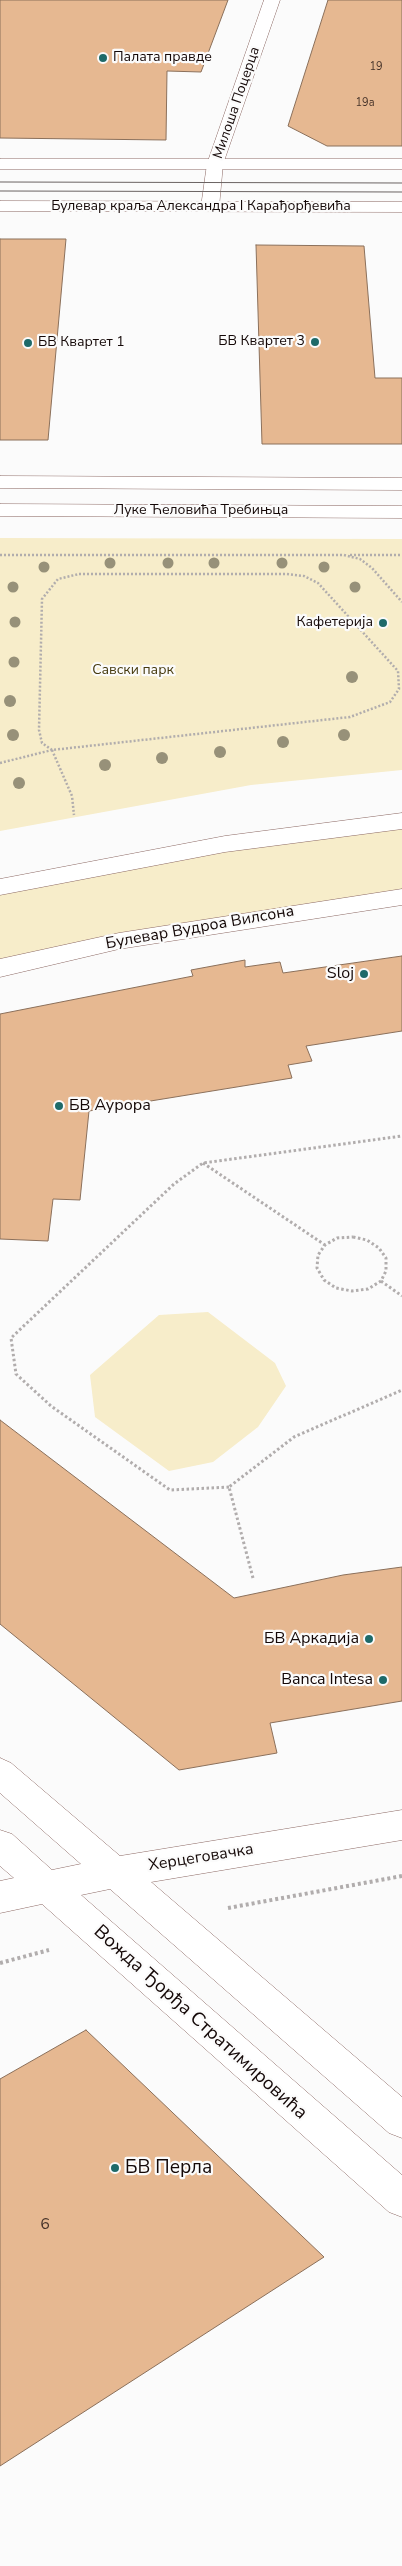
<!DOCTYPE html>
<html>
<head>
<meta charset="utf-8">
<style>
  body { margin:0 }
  canvas { display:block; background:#fbfbfb }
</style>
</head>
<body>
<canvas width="402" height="2566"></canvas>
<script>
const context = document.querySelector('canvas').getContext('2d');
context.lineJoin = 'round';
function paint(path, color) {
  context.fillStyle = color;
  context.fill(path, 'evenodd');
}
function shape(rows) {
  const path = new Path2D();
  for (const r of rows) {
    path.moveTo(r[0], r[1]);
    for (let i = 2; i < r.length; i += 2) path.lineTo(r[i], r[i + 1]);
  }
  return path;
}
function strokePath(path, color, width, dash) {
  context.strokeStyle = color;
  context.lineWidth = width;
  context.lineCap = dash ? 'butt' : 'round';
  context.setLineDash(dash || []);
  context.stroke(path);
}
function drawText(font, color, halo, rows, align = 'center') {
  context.font = font + ' "Nunito Sans",sans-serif';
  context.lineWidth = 4.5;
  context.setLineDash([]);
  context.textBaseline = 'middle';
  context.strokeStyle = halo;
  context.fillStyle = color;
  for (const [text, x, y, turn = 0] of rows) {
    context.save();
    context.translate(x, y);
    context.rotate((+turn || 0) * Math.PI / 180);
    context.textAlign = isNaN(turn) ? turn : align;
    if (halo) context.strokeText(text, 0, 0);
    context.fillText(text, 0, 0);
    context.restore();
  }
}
paint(shape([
  [0,538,402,539,402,770,251,785,0,831],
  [402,821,402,897,0,968,0,887],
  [208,1312,275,1363,286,1386,258,1427,213,1462,169,1471,95,1417,90,1375,159,1315]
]), '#f7edca');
const building = shape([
  [0,0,228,0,201,72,167,71,166,140,0,138,0,0],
  [328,0,402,0,402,146,327,146,288,126,328,0],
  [0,239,66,239,48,440,0,440,0,239],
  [256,245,364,246,375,378,402,378,402,444,262,444,256,245],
  [402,956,402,1031,306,1046,312,1061,288,1065,292,1078,89,1111,80,1200,53,1199,48,1241,0,1239,0,1014,193,976,191,970,245,960,245,967,280,962,283,973,402,956],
  [0,1420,234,1598,343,1575,402,1567,402,1701,270,1723,277,1753,179,1770,0,1624,0,1420],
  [86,2030,324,2257,0,2466,0,2079,86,2030]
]);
paint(building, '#e6b891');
strokePath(building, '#8b705b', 1);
const minor = shape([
  [264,0,280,0,223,164,219,207,216,211,204,211,201,207,207,164,264,0],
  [0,476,402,478,402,490,0,488,0,476],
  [0,504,402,506,402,518,0,516,0,504],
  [0,1758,11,1763,120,1856,402,1810,402,1840,151,1882,402,2097,402,2138,389,2133,110,1889,81,1895,402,2175,402,2217,389,2212,42,1904,0,1913,0,1881,14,1878,0,1866,0,1830,12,1834,52,1870,81,1864,0,1793,0,1758]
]);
const major = shape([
  [0,159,402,159,402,169,0,169,0,159],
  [0,201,402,202,402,212,0,211,0,201],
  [402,813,402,829,225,852,0,895,0,879,225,836,402,813],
  [402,889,402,905,119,949,0,977,0,959,119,933,402,889]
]);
strokePath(minor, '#8c6964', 1);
strokePath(major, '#8c6964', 1);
strokePath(shape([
  [0,555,344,555,360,559,372,568,402,602],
  [350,555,402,555],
  [79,574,287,574,304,576,318,583,398,671,399,689,390,702,350,717,52,750,42,743,39,730,42,599,58,579,79,574],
  [52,750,72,796,74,815],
  [0,763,52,750]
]), '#b1adad', 2.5, [2, 2]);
strokePath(shape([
  [203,1163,325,1245],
  [353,1237,367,1240,379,1248,386,1258,386,1271,381,1281,368,1289,352,1291,336,1288,324,1280,317,1268,318,1255,325,1245,337,1238,353,1237],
  [381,1281,402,1296],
  [229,1487,170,1490,51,1406,16,1374,11,1338,174,1184,203,1163,402,1136],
  [253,1578,229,1487,294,1437,402,1390]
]), '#b1adad', 3, [2.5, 2.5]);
strokePath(shape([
  [228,1908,402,1876],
  [0,1963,49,1950]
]), '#b1adad', 4, [3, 3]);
paint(minor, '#fff');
paint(major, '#fff');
strokePath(shape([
  [0,182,402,183],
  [0,191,402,192]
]), '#6a6362', 1);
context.fillStyle = '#979179';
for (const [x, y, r] of [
  [110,563,5.5],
  [168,563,5.5],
  [214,563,5.5],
  [282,563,5.5],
  [44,567,5.5],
  [324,567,5.5],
  [13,587,5.5],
  [355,587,5.5],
  [15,622,5.5],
  [14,662,5.5],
  [352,677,6],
  [10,701,6],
  [13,735,6],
  [344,735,6],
  [283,742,6],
  [220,752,6],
  [162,758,6],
  [105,765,6],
  [19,783,6]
]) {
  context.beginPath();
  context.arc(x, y, r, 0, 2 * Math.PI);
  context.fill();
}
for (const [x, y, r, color] of [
  [103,58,5,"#1e6a69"],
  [315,342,5,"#1e6a69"],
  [28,343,5,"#1e6a69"],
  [383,623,5,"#1e6a69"],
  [364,974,5,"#1e6a69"],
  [59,1106,5,"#1e6a69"],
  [369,1639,5,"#1e6a69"],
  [383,1680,5,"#1e6a69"],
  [115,2168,5,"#1e6a69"]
]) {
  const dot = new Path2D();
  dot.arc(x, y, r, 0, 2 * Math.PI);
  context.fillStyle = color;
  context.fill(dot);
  strokePath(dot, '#fbfbfb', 2);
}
drawText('11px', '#48342a', null, [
  ["19",376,67],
  ["19a",365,103]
]);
drawText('14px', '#140807', '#fbfbfb', [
  ["Палата правде",113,58],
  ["БВ Квартет 3",305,342,"right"],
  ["БВ Квартет 1",38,343],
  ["Кафетерија",373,623,"right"]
], 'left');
drawText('14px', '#140807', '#fbfbfb', [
  ["Милоша Поцерца",237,103,-71],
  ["Булевар краља Александра I Карађорђевића",201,207],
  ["Луке Ћеловића Требињца",201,511]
]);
drawText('14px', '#463a0e', '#fbfbfb', [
  ["Савски парк",133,671]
]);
drawText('16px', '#140807', '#fbfbfb', [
  ["Булевар Вудроа Вилсона",200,928,-10],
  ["Херцеговачка",201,1858,-9]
]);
drawText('16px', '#140807', '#fbfbfb', [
  ["Sloj",354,974],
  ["БВ Аурора",69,1106,"left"],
  ["БВ Аркадија",359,1639],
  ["Banca Intesa",373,1680]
], 'right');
drawText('16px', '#48342a', null, [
  ["6",45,2225]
]);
drawText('19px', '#140807', '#fbfbfb', [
  ["Вожда Ђорђа Стратимировића",200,2023,42]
]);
drawText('19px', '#140807', '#fbfbfb', [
  ["БВ Перла",125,2168]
], 'left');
</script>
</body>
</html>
